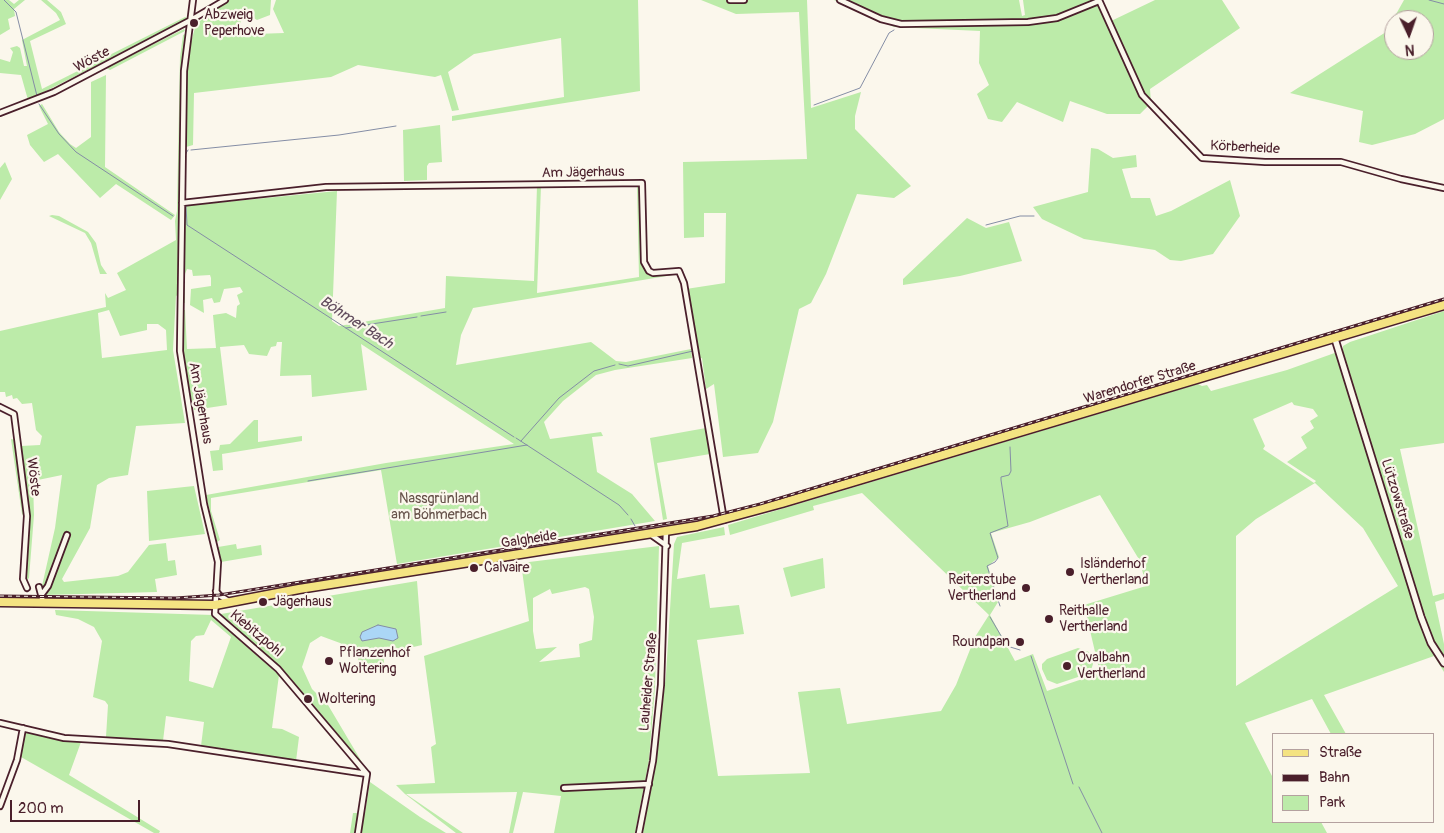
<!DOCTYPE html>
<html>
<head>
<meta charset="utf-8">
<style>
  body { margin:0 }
  #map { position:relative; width:1444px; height:833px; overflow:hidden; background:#fbf7ec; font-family:Pangolin,sans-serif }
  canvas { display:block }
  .legend { position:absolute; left:1272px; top:733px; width:162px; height:90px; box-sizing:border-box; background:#fbf7ec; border:1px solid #b4a19f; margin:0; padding:6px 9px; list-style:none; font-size:15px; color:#4a1f2b }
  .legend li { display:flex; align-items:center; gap:10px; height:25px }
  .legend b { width:25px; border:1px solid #b4a19f }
  .north { position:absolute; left:1384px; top:10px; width:50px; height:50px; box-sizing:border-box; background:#fbf7ec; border:1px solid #b4a19f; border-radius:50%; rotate:177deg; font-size:14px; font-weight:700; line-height:20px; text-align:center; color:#4a1f2b }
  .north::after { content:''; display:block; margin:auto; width:18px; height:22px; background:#4a1f2b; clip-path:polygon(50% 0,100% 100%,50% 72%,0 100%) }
  .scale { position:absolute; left:10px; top:800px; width:130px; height:22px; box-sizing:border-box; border:2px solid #4a1f2b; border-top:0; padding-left:6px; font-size:15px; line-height:18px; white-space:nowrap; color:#4a1f2b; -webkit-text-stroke:4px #fbf7ec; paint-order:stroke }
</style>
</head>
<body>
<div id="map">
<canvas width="1444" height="833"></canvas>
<ul class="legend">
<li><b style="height:6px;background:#f4e382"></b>Straße</li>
<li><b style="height:6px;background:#4a1f2b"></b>Bahn</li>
<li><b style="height:14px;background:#bceba9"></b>Park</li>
</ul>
<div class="north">N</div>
<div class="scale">200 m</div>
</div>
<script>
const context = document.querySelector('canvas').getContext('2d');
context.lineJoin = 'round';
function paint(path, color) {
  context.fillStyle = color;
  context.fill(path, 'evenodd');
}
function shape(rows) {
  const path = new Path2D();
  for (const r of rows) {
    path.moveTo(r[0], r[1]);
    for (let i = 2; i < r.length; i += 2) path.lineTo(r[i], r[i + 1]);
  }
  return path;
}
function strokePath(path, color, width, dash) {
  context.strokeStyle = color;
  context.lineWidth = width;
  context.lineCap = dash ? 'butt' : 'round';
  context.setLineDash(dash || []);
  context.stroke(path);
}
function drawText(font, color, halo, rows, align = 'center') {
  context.font = font + ' Pangolin,sans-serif';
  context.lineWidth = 4.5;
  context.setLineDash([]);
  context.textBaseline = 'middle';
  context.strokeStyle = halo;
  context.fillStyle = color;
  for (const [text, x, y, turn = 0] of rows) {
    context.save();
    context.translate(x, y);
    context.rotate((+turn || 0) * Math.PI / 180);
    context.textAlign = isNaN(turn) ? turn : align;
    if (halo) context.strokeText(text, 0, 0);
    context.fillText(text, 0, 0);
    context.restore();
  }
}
paint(shape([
  [0,0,9,0,14,4,19,0,25,0,14,9,15,16,8,19,10,29,0,35],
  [41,0,47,0,61,12,66,24,30,41,42,89,185,17,188,18,185,21,28,100,21,75,0,73,0,59,10,62,13,52,10,48,17,46,20,48,24,66,27,66,22,40,60,20,56,13],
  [228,0,271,0,270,15,257,20,244,12,239,16,241,22,227,35,284,33,273,9,276,0,638,0,640,91,452,121,452,116,564,97,561,38,474,54,448,72,459,110,452,111,441,75,435,77,358,65,331,77,194,93,193,145,186,147,187,57,196,24],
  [701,0,807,0,811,108,861,92,855,116,855,129,911,186,894,198,857,194,826,274,811,303,799,309,773,422,758,453,723,457,714,384,706,389,702,358,698,359,686,289,725,283,726,213,704,213,704,237,684,238,683,162,807,159,799,12,736,14],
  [834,0,1019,0,1022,16,1025,15,1023,0,1098,0,1109,22,1155,0,1222,0,1240,28,1150,89,1151,103,1140,114,1107,114,1070,101,1063,122,1017,102,1002,122,988,119,977,94,989,85,979,63,980,31,894,27],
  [1404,0,1444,0,1444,119,1415,134,1372,145,1359,142,1363,111,1290,93,1386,32],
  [1394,20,1424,20,1424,50,1394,50],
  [184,29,185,31,110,70,106,68],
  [187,33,183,59,178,298,176,295,173,350,185,423,136,426,128,475,109,478,97,485,90,528,62,579,64,582,118,576,128,572,149,545,166,543,168,561,175,560,177,575,155,579,157,592,44,595,42,586,55,528,62,475,33,481,34,515,29,578,26,581,28,516,21,446,40,445,42,436,36,430,32,403,22,404,17,398,13,399,12,395,6,397,5,392,0,392,0,331,106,307,105,293,108,298,126,290,117,273,176,240,175,221,177,211,180,57,183,35],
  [109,310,120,336,147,330,147,324,158,324,166,330,167,350,102,358,98,313],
  [106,75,105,167,175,215,171,220,116,184,100,198,58,154,44,162,30,145,27,135,48,124,39,106,42,104,59,132,70,144,76,148,91,137,91,82],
  [440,125,442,162,429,163,427,166,427,180,404,181,403,130],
  [1091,148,1098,149,1113,158,1136,155,1137,167,1122,169,1131,198,1150,198,1156,216,1171,211,1230,180,1240,216,1213,254,1181,261,1170,260,1155,250,1084,239,1042,219,1033,207,1088,192],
  [5,162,12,179,0,200,0,168],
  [537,186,541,186,537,293,639,277,637,186,640,186,642,191,642,262,645,269,653,275,676,272,679,274,473,308,461,335,456,365,591,342,616,361,626,362,691,349,692,358,615,370,596,375,563,401,544,422,550,439,601,432,603,436,592,437,597,472,632,494,655,521,397,564,381,470,211,498,211,511,220,540,217,542,206,495,386,463,514,444,361,344,367,390,312,397,311,375,280,376,282,342,277,342,276,346,271,347,267,356,249,354,244,345,220,347,227,405,194,410,181,350,181,310,185,310,187,349,216,348,213,315,226,313,236,318,237,306,240,304,237,295,243,292,240,287,224,289,220,302,214,303,212,298,203,300,204,313,190,305,191,289,211,286,211,278,210,275,193,276,192,270,187,269,185,274,185,303,181,303,184,206,337,191,332,321,339,326,445,308,446,276,534,281],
  [52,215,59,216,88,232,96,243,101,265,107,274,100,274,91,243,85,233,49,216],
  [967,218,986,228,1009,222,1022,261,960,276,903,285,903,279],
  [1444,311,1444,443,1400,449,1433,596,1444,593,1444,599,1435,602,1444,644,1444,672,1434,656,1324,695,1346,734,1331,734,1312,699,1245,723,1273,778,1273,822,1321,822,1327,833,643,833,656,761,666,675,674,544,677,537,724,527,725,535,682,543,677,579,705,574,710,608,739,605,744,634,697,640,718,776,810,773,798,692,840,688,847,724,941,711,956,685,975,637,989,615,862,493,813,506,814,510,730,535,728,525,1198,384,1202,386,1207,385,1211,391,1287,370,1343,350,1343,346,1350,342],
  [1292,402,1294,405,1313,409,1318,416,1310,421,1314,428,1301,437,1307,448,1287,462,1316,481,1314,483,1263,449,1265,446,1253,419],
  [1315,483,1363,528,1398,586,1236,686,1236,536,1256,519],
  [1100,495,1140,561,1146,586,1084,605,1100,673,1047,691,1033,654,1015,661,990,615,998,602,988,566,999,557,991,533,1030,522],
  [254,420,258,420,258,442,302,436,302,441,222,454,223,470,213,471,210,451,219,450,220,445,230,444],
  [706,428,710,454,657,463,667,519,663,520,650,438],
  [11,439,16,440,25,517,22,514],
  [194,486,205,534,149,541,147,491],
  [236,544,237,549,261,545,262,555,221,562,218,547],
  [659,546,655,687,649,760,635,833,554,833,561,796,523,792,513,833,509,833,517,792,406,794,463,833,456,833,405,794,396,785,435,783,431,747,436,744,424,656,529,621,521,563],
  [585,587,589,589,594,617,592,640,579,644,580,657,539,662,557,647,536,649,533,631,533,598,550,589,552,594],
  [823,558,825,588,791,597,783,568],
  [417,581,422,645,383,654,385,669,361,674,358,658,340,643,321,636,310,643,302,667,312,689,328,705,363,764,281,667,221,617,221,614],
  [55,610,213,615,215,619,279,675,272,728,282,729,299,737,296,761,201,746,204,722,166,716,163,741,106,737,108,705,105,701,93,697,102,641,94,627,78,619,56,615],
  [211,620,231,637,213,688,189,681,191,641,196,636,204,635],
  [1078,648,1089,652,1093,664,1091,670,1087,674,1057,684,1047,680,1042,669,1042,664,1047,659],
  [27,731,50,737,81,742,69,775,160,831,159,833,154,833,21,757,20,750,23,733],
  [370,782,420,817,446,833,350,833,353,813,365,813]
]), '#bceba9');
const water = shape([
  [378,625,396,629,398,638,393,641,379,638,362,641,360,637,362,632,378,625]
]);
paint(water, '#abd6f6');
strokePath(water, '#848da5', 1);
strokePath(shape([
  [4,0,16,12,37,96],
  [1429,0,1444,4],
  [39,104,59,134,76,152,173,216],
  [814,105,860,88,889,33,894,30],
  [191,150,339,135,396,126],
  [185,199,185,155,188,150],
  [186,206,187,225,514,437],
  [986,225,1020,216,1034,216],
  [421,316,446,312],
  [346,328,417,317],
  [619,364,628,366,693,351],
  [516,438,619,505,628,515],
  [521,441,559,398,594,371,615,365],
  [308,481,527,445],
  [631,519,635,526],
  [1000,606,987,566,995,562,998,558,990,533,1008,526,1001,480,1001,477,1009,475,1011,471,1010,447],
  [990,617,1007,646,1020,650],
  [1031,656,1073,784],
  [1079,787,1102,833]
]), '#848da5', 1);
const minor = shape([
  [193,0,184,71,180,351,204,504,218,562,215,614,278,669,367,774,358,833],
  [730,0,744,0],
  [840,0,881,19,901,24,1028,22,1057,18,1099,1],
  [1099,0,1142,95,1202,158,1265,162,1341,162,1401,179,1444,188],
  [0,113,54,92,191,20,225,0],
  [182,203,326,187,642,183,644,262,649,271,653,273,679,271,684,283,724,520],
  [0,407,14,414,27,516,23,579,27,588],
  [650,534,667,546],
  [39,587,43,602],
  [216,591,219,595,230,602],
  [42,594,48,586,67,535],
  [0,723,64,738,168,744,367,774],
  [564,788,649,784],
  [0,806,17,760,23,728],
  [639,833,653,761,661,685,666,531]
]);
const tertiary = shape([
  [1335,339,1421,617,1431,643,1444,663]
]);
const primary = shape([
  [0,602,215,605,299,589,697,526,782,503,1444,305]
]);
strokePath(minor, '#4a1f2b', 8);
strokePath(tertiary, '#4a1f2b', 9);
strokePath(primary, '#4a1f2b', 11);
strokePath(minor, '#fbf7ec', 4.5);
strokePath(tertiary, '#fbf7ec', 5.5);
strokePath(primary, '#f4e382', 8);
const rail = shape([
  [0,596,176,598,219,595,713,516,760,504,1444,299]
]);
strokePath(rail, '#4a1f2b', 3);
strokePath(rail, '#fbf7ec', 1, [4]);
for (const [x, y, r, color] of [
  [194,23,5,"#4a1f2b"],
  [474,568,5,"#4a1f2b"],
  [1070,572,5,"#4a1f2b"],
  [1026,588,5,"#4a1f2b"],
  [263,602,5,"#4a1f2b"],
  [1049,619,5,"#4a1f2b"],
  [1020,642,5,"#4a1f2b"],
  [329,661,5,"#4a1f2b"],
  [1067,666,5,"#4a1f2b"],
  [308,699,5,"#4a1f2b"]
]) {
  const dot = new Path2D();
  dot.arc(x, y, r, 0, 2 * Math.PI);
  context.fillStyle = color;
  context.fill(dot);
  strokePath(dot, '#fbf7ec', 2);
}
drawText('14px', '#4a1f2b', '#fbf7ec', [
  ["Abzweig",204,15],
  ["Peperhove",204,31],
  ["Isländerhof",1080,564],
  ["Vertherland",1080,580],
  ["Calvaire",484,568],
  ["Reiterstube",1016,580,"right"],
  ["Vertherland",1016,596,"right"],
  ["Jägerhaus",273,602],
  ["Reithalle",1059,611],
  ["Vertherland",1059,627],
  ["Roundpan",1010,642,"right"],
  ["Pflanzenhof",339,653],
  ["Woltering",339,669],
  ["Ovalbahn",1077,658],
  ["Vertherland",1077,674],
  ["Woltering",318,699]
], 'left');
drawText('14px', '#4a1f2b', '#fbf7ec', [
  ["Wöste",92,60,-28],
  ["Körberheide",1245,148,3],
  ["Am Jägerhaus",583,173,-1],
  ["Warendorfer Straße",1140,383,-17],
  ["Am Jägerhaus",200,403,80],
  ["Wöste",33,477,83],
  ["Lützowstraße",1397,499,73],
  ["Galgheide",529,540,-9],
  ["Kiebitzpohl",256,634,40],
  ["Lauheider Straße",649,682,-85]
]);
drawText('14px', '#66524a', '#fbf7ec', [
  ["Nassgrünland",439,499],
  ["am Böhmerbach",439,515]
]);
drawText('italic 15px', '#624d5e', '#fbf7ec', [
  ["Böhmer Bach",356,323,33]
]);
</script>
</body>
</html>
